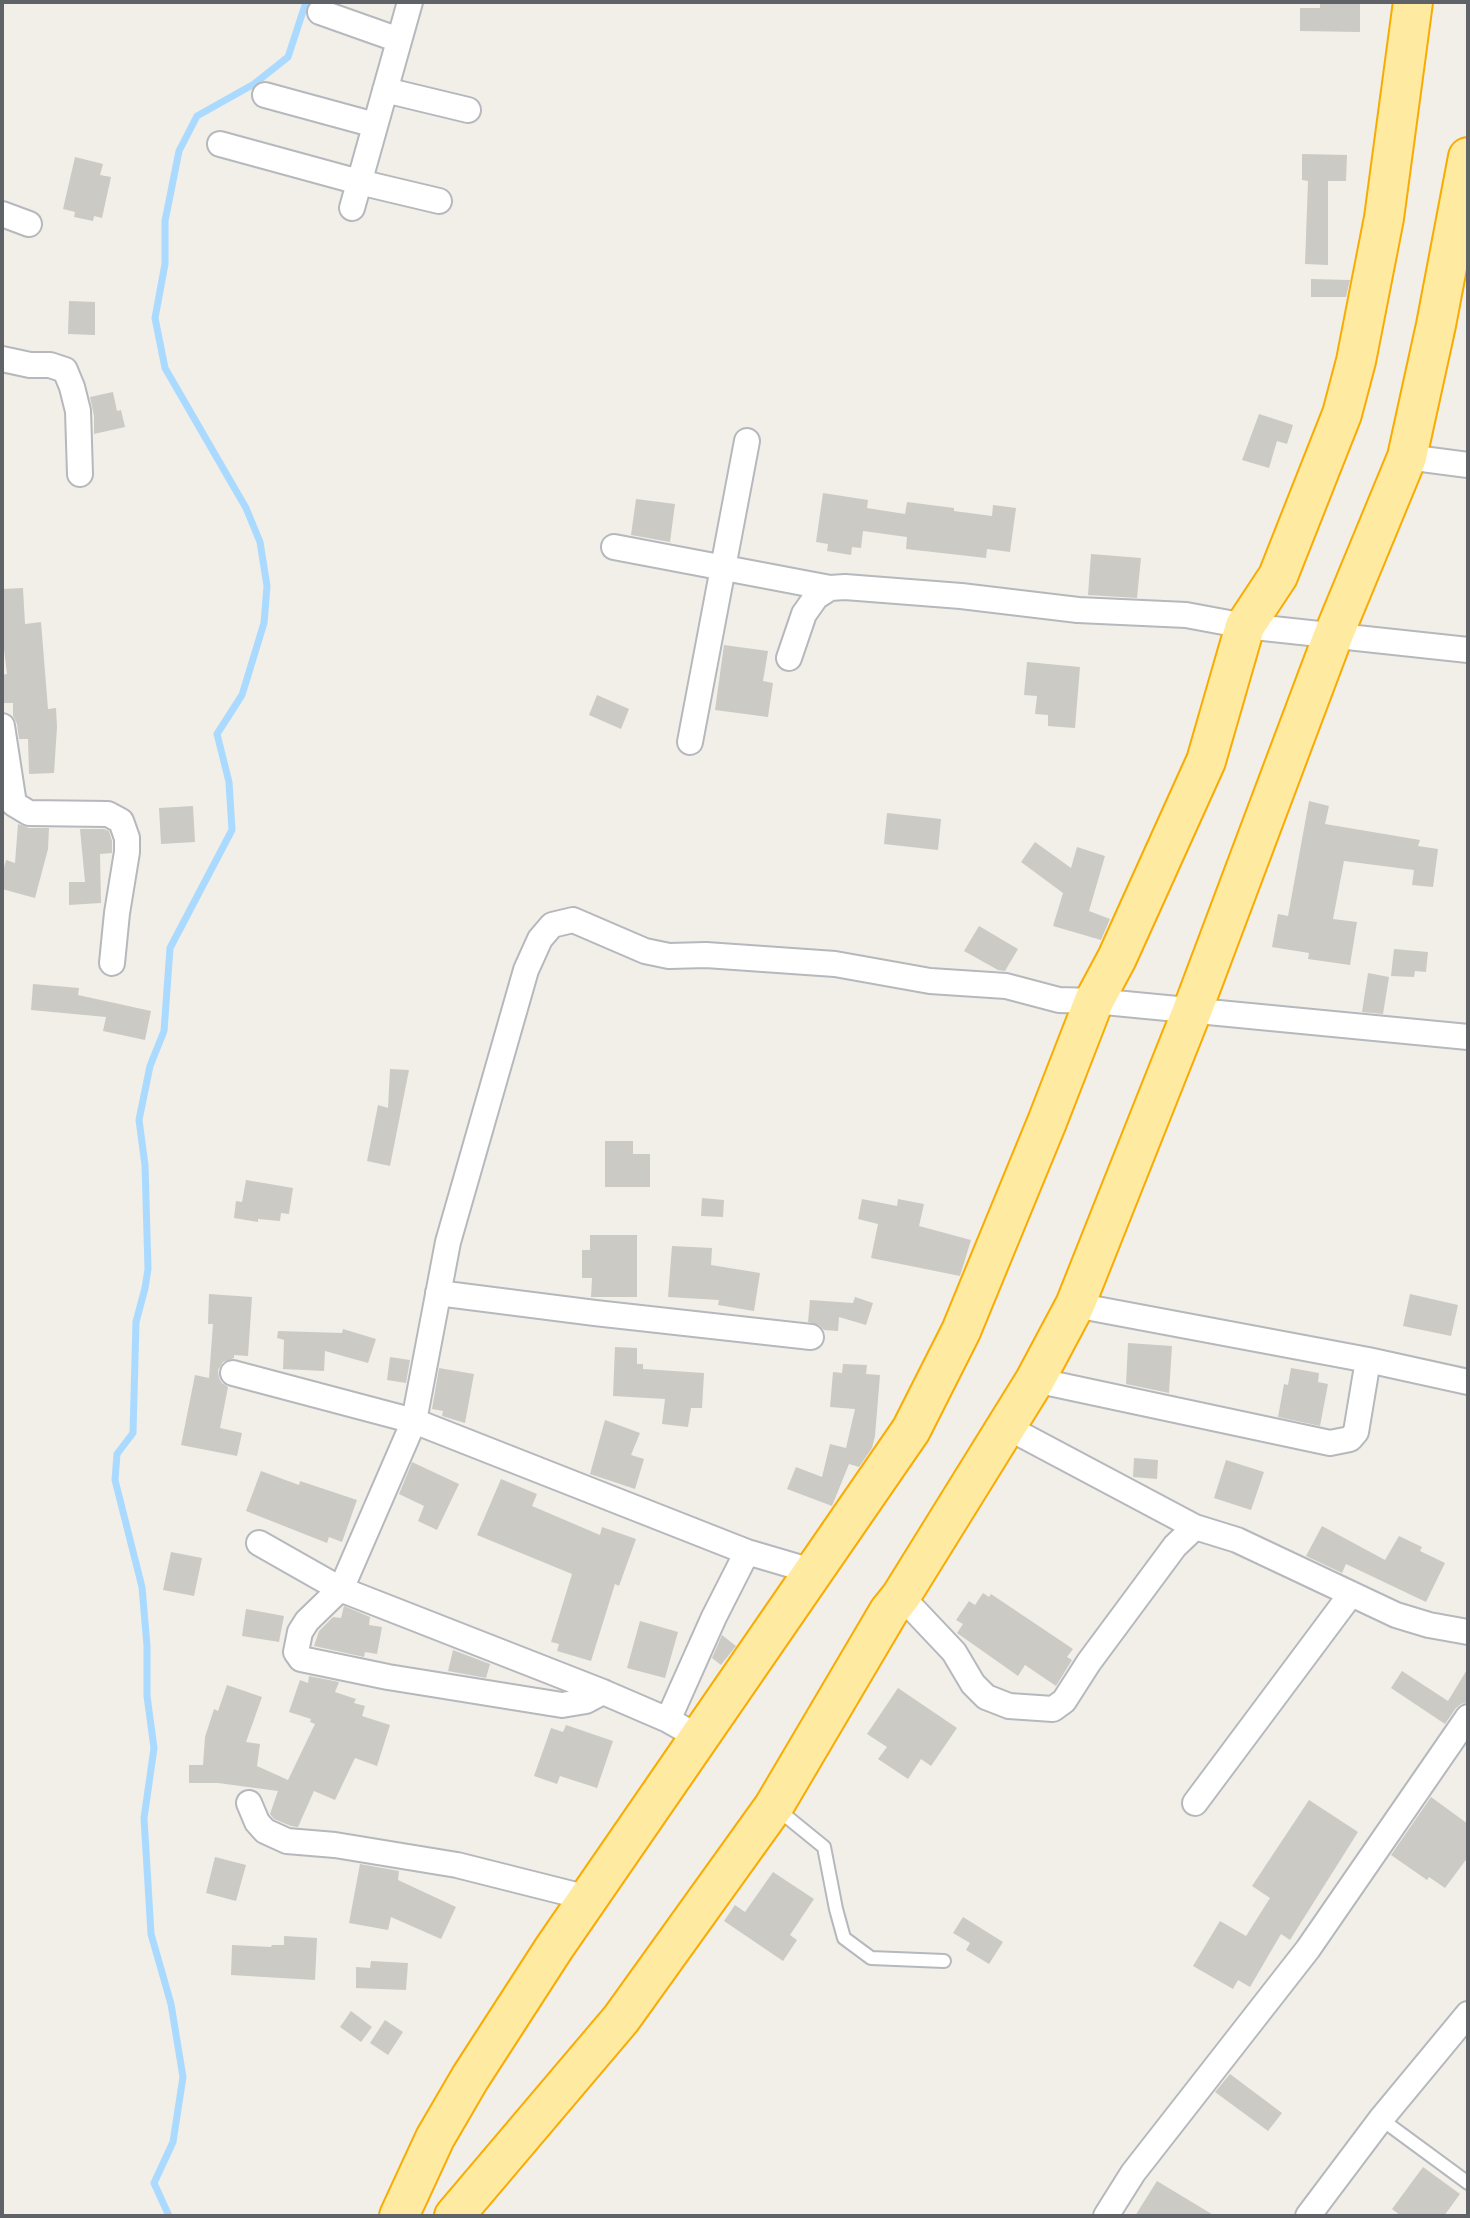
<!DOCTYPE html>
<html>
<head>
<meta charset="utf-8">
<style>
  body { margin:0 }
  #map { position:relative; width:1470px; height:2218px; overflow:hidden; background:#f1efe8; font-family:"Noto Sans",sans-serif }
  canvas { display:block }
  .frame { position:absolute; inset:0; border:4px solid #5f6368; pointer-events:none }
</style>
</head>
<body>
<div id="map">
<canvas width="1470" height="2218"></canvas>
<div class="frame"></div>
</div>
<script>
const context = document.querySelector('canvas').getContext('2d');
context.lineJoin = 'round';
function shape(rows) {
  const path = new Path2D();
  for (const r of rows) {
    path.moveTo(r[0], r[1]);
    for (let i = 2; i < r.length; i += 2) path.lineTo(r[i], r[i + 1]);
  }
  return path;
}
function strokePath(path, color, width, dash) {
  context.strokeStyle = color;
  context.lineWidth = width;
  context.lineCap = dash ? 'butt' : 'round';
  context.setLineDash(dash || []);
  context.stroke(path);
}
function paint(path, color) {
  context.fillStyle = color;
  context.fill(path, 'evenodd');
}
strokePath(shape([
  [169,2216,154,2183,173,2142,183,2077,171,2004,151,1934,144,1818,154,1748,147,1696,147,1646,142,1587,115,1480,117,1454,133,1433,136,1322,145,1288,148,1269,145,1165,139,1120,150,1066,164,1031,170,948,232,830,229,782,217,734,242,695,264,623,267,586,260,542,246,508,165,368,155,318,165,264,165,221,179,151,197,116,254,84,288,57,306,2]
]), '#aadaff', 7);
paint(shape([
  [1320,2,1360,2,1360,32,1300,31,1300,8,1320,8],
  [1302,154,1347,155,1346,181,1328,181,1328,265,1305,264,1308,181,1302,180],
  [75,157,103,164,100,175,111,177,102,218,94,216,93,221,74,217,75,212,63,209],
  [1311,279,1350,280,1346,297,1311,297],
  [69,301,95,302,95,335,68,334],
  [113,392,117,411,121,410,125,427,94,434,94,416,90,397],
  [1259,414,1293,425,1287,444,1277,441,1269,468,1242,460],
  [823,493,868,500,867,508,905,514,907,502,954,508,954,511,992,516,993,505,1016,508,1010,552,987,549,986,558,906,549,907,537,863,531,861,548,852,547,851,555,827,551,828,544,816,542],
  [636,499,675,504,670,542,631,535],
  [1091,554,1141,558,1137,598,1088,595],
  [23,588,25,624,41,622,48,709,56,708,57,727,54,773,29,774,28,739,19,739,17,724,13,716,13,703,4,703,2,675,7,674,2,633,2,589],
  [724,645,768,651,763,681,773,683,768,717,715,710],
  [1027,662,1080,667,1075,728,1048,726,1048,715,1035,714,1037,696,1024,695],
  [597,695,629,709,621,729,589,715],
  [1309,801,1329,806,1325,824,1420,840,1418,846,1438,849,1433,887,1412,885,1414,870,1344,861,1333,919,1357,922,1350,965,1308,959,1309,953,1272,947,1278,914,1288,916],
  [193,806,195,842,161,844,159,808],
  [887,813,941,819,938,850,884,844],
  [18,824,29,828,49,828,48,849,35,898,2,889,2,875,6,860,15,863],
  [80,829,104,829,109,831,112,841,112,853,100,854,101,903,69,905,69,882,85,882],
  [1035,842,1071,868,1077,847,1105,856,1089,911,1110,919,1101,940,1053,926,1063,893,1021,862],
  [979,926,1018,949,1005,971,998,970,964,951],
  [1394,949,1428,952,1426,972,1415,971,1414,977,1391,976],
  [1368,973,1389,977,1383,1014,1362,1012],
  [33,984,79,988,78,995,151,1011,145,1040,103,1031,106,1017,31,1010],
  [390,1069,409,1070,390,1166,367,1161,378,1105,388,1108],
  [605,1141,633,1141,633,1154,650,1154,650,1187,605,1187],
  [246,1180,293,1188,289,1214,281,1213,280,1221,258,1219,258,1222,234,1218,236,1201,242,1202],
  [702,1198,724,1200,723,1217,701,1216],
  [862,1199,897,1206,898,1199,924,1204,919,1226,971,1240,960,1276,871,1258,878,1224,858,1219],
  [590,1235,637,1235,637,1297,591,1297,592,1278,582,1278,582,1250,590,1250],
  [672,1246,712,1248,711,1265,760,1273,754,1311,718,1305,719,1300,668,1297],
  [209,1294,252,1297,248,1356,234,1355,234,1358,223,1362,218,1370,219,1378,222,1383,228,1387,220,1428,242,1433,237,1456,181,1445,195,1375,209,1378,213,1324,208,1324],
  [1410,1294,1458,1305,1451,1336,1403,1326],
  [855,1297,873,1303,866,1325,839,1317,838,1331,824,1330,819,1325,808,1322,810,1300,853,1303],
  [343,1329,376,1339,368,1363,325,1351,324,1371,283,1369,284,1340,277,1338,278,1331,342,1333],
  [1128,1343,1172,1346,1169,1393,1126,1384],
  [615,1347,637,1348,637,1364,643,1364,643,1369,704,1373,702,1408,691,1408,688,1427,662,1424,665,1399,613,1396],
  [390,1357,410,1360,406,1383,387,1380],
  [843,1364,867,1365,866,1374,880,1375,875,1436,872,1448,859,1467,849,1464,832,1506,787,1489,796,1467,822,1477,830,1444,846,1448,855,1409,830,1407,833,1372,842,1373],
  [439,1368,474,1374,465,1423,442,1416,443,1411,432,1409],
  [1291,1368,1319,1373,1318,1382,1328,1384,1320,1426,1278,1417,1284,1384,1288,1385],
  [605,1420,640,1433,631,1455,644,1459,635,1489,590,1474],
  [1134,1458,1158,1460,1157,1479,1133,1477],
  [1226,1460,1264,1472,1251,1510,1214,1498],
  [412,1462,459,1484,437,1530,418,1521,424,1506,399,1494],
  [261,1471,299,1485,300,1481,357,1500,342,1542,329,1537,327,1543,246,1511],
  [501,1479,537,1494,532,1506,600,1535,602,1527,636,1539,619,1586,615,1584,591,1661,557,1651,559,1644,551,1642,572,1574,477,1535],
  [1322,1526,1385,1560,1399,1536,1422,1547,1420,1551,1445,1563,1426,1602,1346,1564,1342,1573,1306,1556],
  [171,1552,202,1558,194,1596,163,1590],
  [983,1593,989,1597,991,1594,1073,1649,1067,1657,1072,1660,1056,1686,1025,1665,1018,1676,957,1633,963,1624,956,1620,969,1601,975,1605],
  [344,1606,370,1617,369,1625,382,1627,377,1654,365,1652,364,1657,314,1646,319,1631,333,1617,341,1618],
  [246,1609,284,1616,279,1642,242,1636],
  [640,1621,678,1632,665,1678,627,1668],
  [722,1635,736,1646,721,1665,712,1658],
  [453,1650,490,1664,486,1678,448,1671],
  [1468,1668,1468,1702,1461,1704,1456,1708,1445,1724,1391,1688,1402,1671,1448,1701],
  [309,1676,339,1682,335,1692,356,1699,354,1703,365,1706,362,1716,390,1725,377,1766,355,1758,335,1800,314,1791,298,1827,291,1826,274,1819,270,1814,278,1791,218,1783,189,1783,189,1765,203,1765,205,1737,214,1709,218,1711,227,1685,262,1697,246,1742,260,1744,257,1766,288,1780,315,1724,310,1722,311,1719,289,1712,300,1680,308,1683],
  [898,1688,957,1728,931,1766,921,1759,908,1779,878,1759,887,1747,867,1734],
  [566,1725,613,1741,597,1788,560,1776,557,1784,534,1776,551,1728,563,1732],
  [1431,1797,1468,1824,1468,1857,1445,1888,1429,1877,1427,1880,1391,1855],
  [1309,1800,1358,1832,1290,1940,1281,1934,1250,1987,1238,1980,1233,1989,1193,1966,1220,1921,1246,1936,1270,1898,1252,1886],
  [215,1857,246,1865,236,1901,206,1893],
  [360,1864,399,1871,398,1880,456,1907,441,1939,391,1917,388,1930,349,1923],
  [773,1872,814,1899,790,1935,797,1940,783,1961,724,1921,735,1905,745,1912],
  [963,1917,1003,1942,989,1964,966,1950,970,1943,953,1933],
  [284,1936,317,1938,315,1980,231,1975,232,1945,271,1947,272,1945,284,1945],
  [371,1961,408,1963,406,1990,356,1988,356,1967,370,1968],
  [351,2011,372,2027,361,2042,340,2027],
  [385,2020,403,2032,388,2055,370,2043],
  [1230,2074,1282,2113,1268,2131,1215,2092],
  [1423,2167,1460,2194,1444,2216,1401,2216,1392,2209],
  [1157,2181,1215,2216,1135,2216]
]), '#cccac5');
const service = shape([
  [776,1808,824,1847,836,1909,844,1938,871,1958,944,1961],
  [1381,2119,1468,2183]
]);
const minor = shape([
  [320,12,399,40],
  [385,90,468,110],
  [265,95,375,125],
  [220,144,359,182,439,201],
  [352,208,410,2],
  [2,214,29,224],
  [2,359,30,365,50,365,65,370,72,387,78,411,80,474],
  [1407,457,1468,465],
  [614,547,830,588],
  [789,658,804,614,816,597,830,588,845,587,961,596,1078,610,1186,615,1245,626,1468,650],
  [2,726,14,804,29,813,108,814,121,821,127,838,127,852,117,913,112,963],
  [690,742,747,441],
  [438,1293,595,1313,811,1337],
  [1075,1305,1368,1360,1468,1382],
  [233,1373,414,1421,747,1552,815,1572],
  [1035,1380,1330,1443,1350,1439,1356,1432,1368,1360],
  [1005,1426,1195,1527,1237,1540,1396,1615,1429,1625,1468,1632],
  [259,1543,340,1589,603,1692,668,1720,700,1738],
  [901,1596,954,1652,973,1684,986,1697,1009,1706,1053,1709,1064,1701,1089,1662,1175,1546,1195,1527],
  [603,1692,586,1701,562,1705,388,1677,301,1659,296,1652,300,1632,307,1621,340,1589,345,1580,414,1421,448,1242,526,970,540,939,552,925,573,920,645,951,669,956,706,955,835,964,930,981,1006,986,1059,1000,1094,1001,1468,1037],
  [668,1720,714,1617,747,1552],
  [249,1803,257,1822,265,1831,287,1841,335,1845,457,1865,588,1898],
  [1195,1803,1351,1594],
  [1106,2216,1133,2173,1308,1949,1468,1717],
  [1308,2216,1381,2119,1468,2014]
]);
const trunk = shape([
  [399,2216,435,2138,470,2078,554,1948,911,1430,961,1331,1047,1122,1094,1001,1117,958,1206,761,1245,626,1278,576,1342,414,1356,361,1384,218,1413,2],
  [454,2216,621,2019,774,1806,889,1611,901,1596,1035,1380,1075,1305,1192,1011,1333,636,1407,457,1436,325,1468,157]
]);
strokePath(service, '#b5b8bc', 16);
strokePath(minor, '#b5b8bc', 28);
strokePath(trunk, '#f9ab00', 42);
strokePath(service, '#fff', 12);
strokePath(minor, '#fff', 24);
strokePath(trunk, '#feeaa1', 38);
</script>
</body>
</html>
